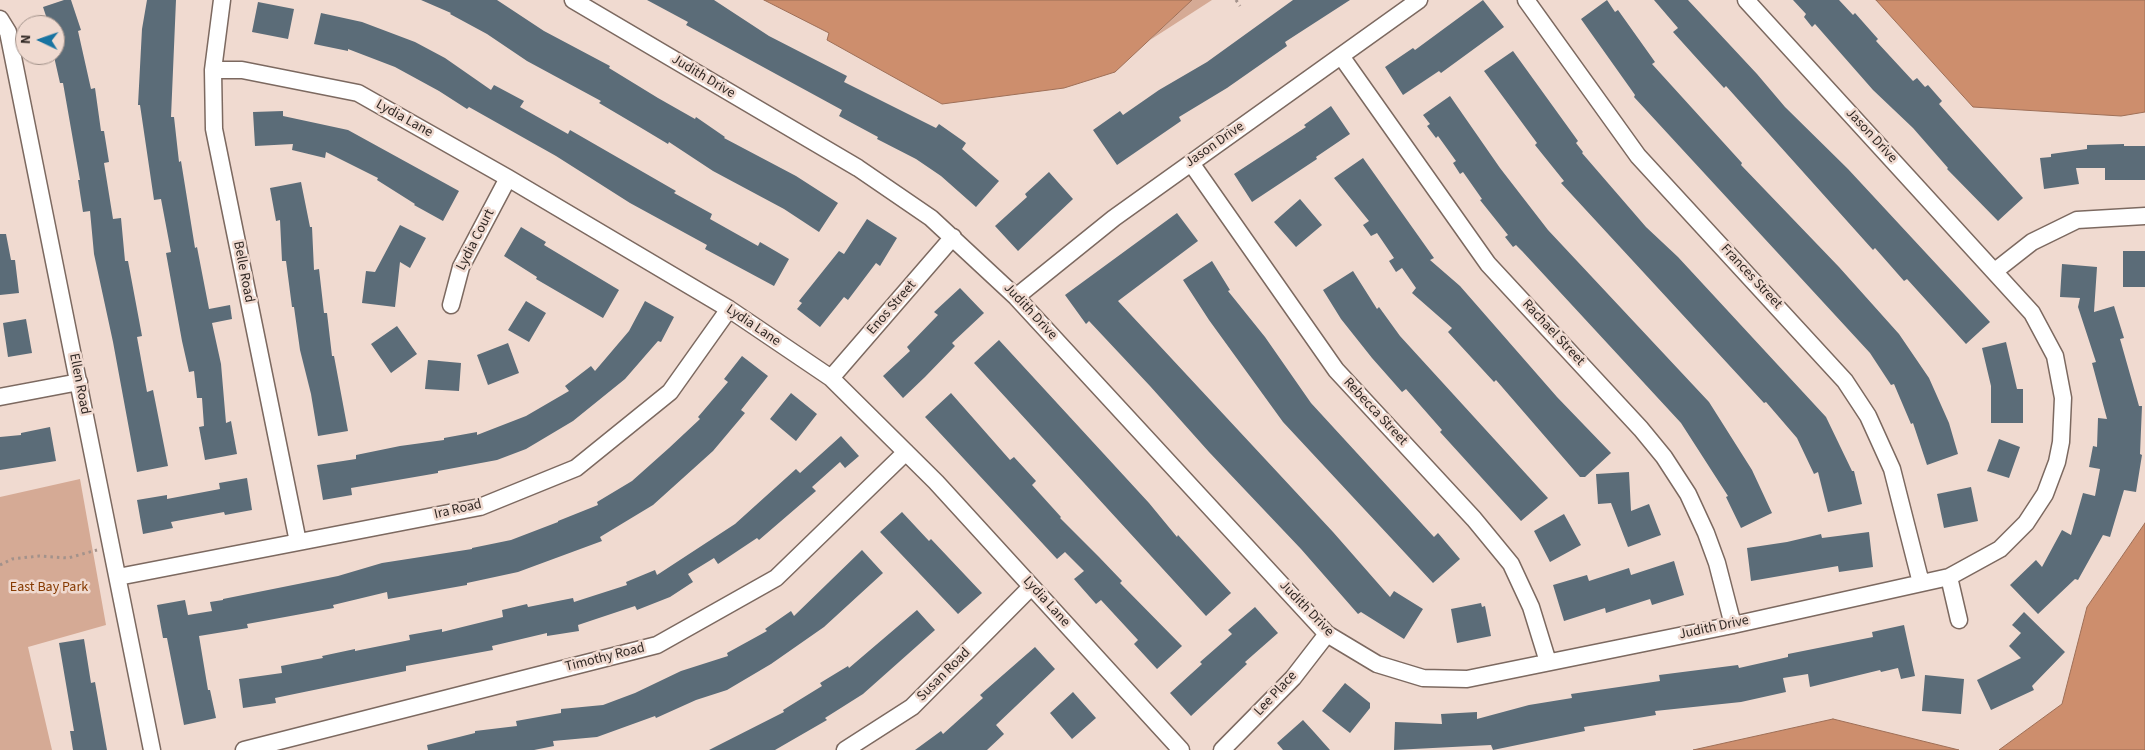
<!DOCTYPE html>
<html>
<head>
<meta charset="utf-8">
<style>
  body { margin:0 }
  #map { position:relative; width:2145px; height:750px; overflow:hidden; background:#f0dad0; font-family:"Source Sans 3",sans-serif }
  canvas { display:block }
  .north { position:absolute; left:15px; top:15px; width:50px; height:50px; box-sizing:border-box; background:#f0dad0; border:1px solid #a3938b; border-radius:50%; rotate:273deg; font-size:14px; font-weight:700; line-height:20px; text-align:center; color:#302824 }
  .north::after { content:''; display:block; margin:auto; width:18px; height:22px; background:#1873a1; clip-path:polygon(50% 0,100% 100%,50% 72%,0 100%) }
</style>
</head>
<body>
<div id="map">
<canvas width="2145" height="750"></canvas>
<div class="north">N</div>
</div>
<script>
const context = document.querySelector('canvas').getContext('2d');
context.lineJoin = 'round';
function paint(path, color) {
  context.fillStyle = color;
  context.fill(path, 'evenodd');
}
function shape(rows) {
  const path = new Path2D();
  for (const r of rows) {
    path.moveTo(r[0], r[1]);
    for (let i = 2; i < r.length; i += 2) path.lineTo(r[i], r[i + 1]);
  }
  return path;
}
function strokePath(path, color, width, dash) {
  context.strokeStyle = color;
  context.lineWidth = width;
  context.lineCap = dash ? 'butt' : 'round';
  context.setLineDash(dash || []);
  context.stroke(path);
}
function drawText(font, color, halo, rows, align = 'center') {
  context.font = font + ' "Source Sans 3",sans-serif';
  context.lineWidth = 5;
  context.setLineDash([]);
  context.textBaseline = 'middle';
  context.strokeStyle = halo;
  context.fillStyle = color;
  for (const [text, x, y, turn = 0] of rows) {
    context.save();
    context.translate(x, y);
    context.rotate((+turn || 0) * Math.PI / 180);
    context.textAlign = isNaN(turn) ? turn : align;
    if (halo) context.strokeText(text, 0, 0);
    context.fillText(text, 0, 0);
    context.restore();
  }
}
paint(shape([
  [1192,0,1212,0,1150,40],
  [80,479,106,625,28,647,52,750,0,750,0,497]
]), '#d5aa95');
const water = shape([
  [764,0,1192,0,1115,72,1064,88,942,104,827,40,829,33,764,0],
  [1876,0,2145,0,2145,112,2121,116,1973,107,1876,0],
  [2145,523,2145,750,1999,750,2062,704,2087,607,2145,523],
  [1833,719,1959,750,1693,750,1833,719]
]);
paint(water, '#cd8e6d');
strokePath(water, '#9e6f57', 1);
paint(shape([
  [64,0,71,0,81,30,78,31,91,89,95,88,101,131,104,131,109,162,104,163,113,219,121,218,125,261,128,261,142,336,137,337,147,392,153,390,168,466,137,472,113,342,94,254,90,211,83,212,78,180,80,180,63,83,60,83,55,61,55,25,49,25,43,7],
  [147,0,176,0,171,117,174,117,179,162,181,161,195,248,197,247,209,309,230,305,232,319,212,323,221,364,226,423,231,421,237,454,205,460,199,427,204,426,202,398,197,398,194,371,189,372,182,341,166,253,171,252,161,199,154,200,140,105,138,105,142,29],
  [421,0,497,0,544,31,610,66,609,68,658,98,695,119,696,117,725,137,724,138,796,176,838,203,819,232,784,209,713,171,669,142,668,144,638,126,599,103,601,101,527,61,487,34,450,14,451,13],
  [647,0,714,0,769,36,847,76,844,82,936,128,939,124,966,143,962,149,999,181,976,207,941,176,916,159,877,139,878,137,839,116,842,110,686,25,688,22],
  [1293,0,1350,0,1285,42,1287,46,1227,88,1179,117,1181,121,1117,165,1093,130,1120,111,1123,115,1159,90,1207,62],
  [1483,0,1504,27,1441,73,1439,71,1403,95,1385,67,1413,48,1415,50],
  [1607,0,1615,12,1618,10,1655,62,1652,64,1742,163,1741,165,1839,267,1899,334,1929,378,1949,423,1958,454,1927,465,1913,423,1911,424,1894,384,1891,385,1870,353,1634,97,1635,95,1581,19],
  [1654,0,1688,0,1757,74,1785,107,1848,169,1990,322,1966,344,1907,279,1904,281,1875,248,1873,250,1726,86,1724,88,1701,63,1673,32,1678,28],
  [1793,0,1839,0,1853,15,1855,13,1878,39,1876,41,1913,81,1917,78,1925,87,1928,85,1942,101,1939,104,2023,198,1998,221,1947,169,1948,168,1913,128,1873,90,1815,24,1812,27,1804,17,1806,14],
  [258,2,294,9,288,39,252,32],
  [321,13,362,22,415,42,445,58,491,90,494,85,524,101,520,107,568,134,570,130,676,191,674,193,712,214,710,219,758,246,760,242,789,259,774,286,705,249,707,245,630,203,556,156,469,107,467,109,439,91,395,67,348,49,348,51,314,44],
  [1513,51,1578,141,1576,143,1583,152,1582,153,1646,227,1678,257,1826,417,1852,471,1854,471,1862,504,1828,512,1818,472,1814,474,1797,438,1766,402,1764,403,1561,183,1564,181,1535,145,1537,143,1484,71],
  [1450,96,1500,168,1548,230,1709,402,1752,470,1772,513,1741,528,1726,497,1728,496,1681,423,1522,251,1516,245,1513,247,1505,237,1508,235,1480,200,1482,199,1463,172,1460,174,1453,163,1456,161,1438,136,1436,138,1427,126,1430,124,1423,115],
  [1331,106,1350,134,1316,157,1317,159,1252,202,1234,174,1306,127,1304,125],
  [283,111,283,116,348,130,459,191,443,221,414,205,415,204,377,180,378,178,326,152,325,158,292,150,293,144,255,146,253,112],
  [2124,144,2124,146,2145,146,2145,180,2105,180,2105,168,2076,168,2079,184,2044,189,2040,158,2051,157,2051,154,2087,149,2087,145],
  [1363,158,1434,258,1430,260,1460,286,1557,397,1611,453,1585,477,1580,477,1496,380,1494,382,1448,332,1452,328,1412,293,1416,288,1402,268,1396,272,1389,261,1394,258,1377,233,1371,236,1363,225,1369,221,1334,178],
  [1049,172,1073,199,1018,251,995,226,1027,197,1025,194],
  [301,182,310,227,312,227,314,270,319,269,324,313,327,313,332,356,334,356,348,431,318,436,311,394,300,350,294,307,292,307,286,261,282,261,280,220,276,221,270,188],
  [1300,199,1322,225,1296,247,1274,222],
  [1177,213,1198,241,1118,301,1333,532,1390,597,1394,591,1423,609,1404,639,1361,612,1358,614,1301,549,1209,452,1150,386,1089,321,1086,324,1065,295],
  [867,219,897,238,880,266,876,263,848,300,844,297,820,327,797,309,802,303,799,301,839,251,844,254],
  [400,225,426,238,410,268,400,262,395,307,362,303,366,271,375,272],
  [521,227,546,242,544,245,619,290,603,318,536,279,537,277,504,256],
  [0,234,6,234,11,260,15,260,19,293,0,295],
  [2123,251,2145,251,2145,287,2123,287],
  [1212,261,1230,290,1228,291,1265,337,1311,403,1434,537,1438,533,1460,559,1433,583,1283,422,1209,320,1183,280],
  [2062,264,2097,267,2094,312,2114,306,2124,338,2120,339,2139,406,2142,406,2140,454,2142,455,2136,492,2124,490,2110,537,2103,535,2078,580,2075,579,2038,614,2010,585,2036,560,2042,567,2062,530,2071,535,2083,493,2095,496,2100,469,2089,467,2093,446,2097,447,2098,418,2107,419,2092,363,2096,362,2078,307,2080,298,2060,297],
  [1353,271,1377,309,1379,307,1400,336,1548,498,1521,521,1440,432,1442,430,1406,389,1402,392,1372,358,1341,319,1323,290],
  [960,288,984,313,952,343,955,346,925,377,903,398,883,376,910,351,907,347,938,315,934,312],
  [526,301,546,313,529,342,508,330],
  [645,301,674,317,661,342,658,341,625,379,573,421,526,449,497,460,438,471,438,473,351,488,352,495,323,500,317,465,356,459,356,455,400,446,444,440,444,438,477,432,477,435,526,416,569,391,565,386,591,366,595,371,629,331],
  [26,319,32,353,8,357,3,323],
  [397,326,417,354,391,373,371,344],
  [999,340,1149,503,1177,537,1178,535,1231,593,1206,616,974,363],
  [2006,342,2017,389,2023,389,2023,423,1991,423,1991,386,1982,348],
  [508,343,519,373,488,385,477,355],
  [742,356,768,376,741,410,745,413,713,451,653,505,600,537,602,541,518,572,467,583,467,585,388,599,387,592,333,605,334,608,247,624,248,628,199,636,208,690,210,690,216,718,184,725,167,638,163,638,157,605,185,600,188,615,212,611,210,602,223,600,223,599,338,576,382,563,472,549,472,548,511,540,558,522,558,521,598,505,597,502,632,481,669,448,700,419,698,417,728,382,724,379],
  [428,360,461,363,459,391,425,389],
  [791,393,817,414,796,441,770,419],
  [951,393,1010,460,1014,457,1036,481,1032,485,1061,517,1060,518,1099,557,1122,581,1120,583,1182,646,1157,669,1134,644,1138,640,1101,600,1096,604,1074,579,1084,571,1065,552,1057,559,925,417],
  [50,427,56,461,0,470,0,437,21,435,21,433],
  [841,436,859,456,845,468,840,462,812,487,816,491,759,540,757,538,718,564,714,558,688,574,693,582,670,597,637,610,635,606,578,625,579,631,547,636,547,633,492,646,493,650,406,666,406,671,275,698,276,703,243,708,239,679,282,673,281,666,323,658,322,656,355,649,355,651,410,640,409,635,442,629,442,632,503,617,502,610,527,604,528,607,573,598,574,602,627,585,626,582,655,570,657,575,735,524,796,469,800,473],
  [1999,439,2020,447,2009,478,1987,471],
  [1629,472,1631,511,1649,504,1661,535,1628,547,1611,503,1598,504,1596,474],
  [247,478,252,510,225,515,224,512,171,522,173,528,143,534,137,500,167,495,167,499,220,489,219,483],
  [1971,487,1978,521,1944,528,1937,494],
  [902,512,929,541,931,539,982,593,958,614,880,532],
  [1564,514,1581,545,1550,562,1534,531],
  [1869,532,1873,567,1839,572,1838,566,1751,581,1747,548,1787,542,1821,534,1822,538],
  [862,550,883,573,824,627,771,664,727,690,696,700,656,718,655,716,597,737,553,741,554,746,534,750,428,750,427,745,475,733,475,731,517,726,516,721,561,713,561,709,603,705,635,693,681,671,728,656,727,653,767,631,765,629,791,611,794,616],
  [1674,561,1684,595,1652,605,1650,599,1606,613,1605,608,1564,621,1553,585,1587,575,1589,581,1629,568,1631,575],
  [1481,603,1482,607,1485,606,1491,636,1457,643,1451,609],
  [1255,607,1278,633,1245,662,1247,664,1191,716,1170,693,1202,664,1200,662,1232,634,1228,630],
  [917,610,935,630,863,694,825,718,827,720,775,750,709,750,784,712,783,710,822,686,820,683,848,666,849,668],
  [2024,612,2065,652,2032,686,2034,690,1991,710,1977,680,2021,658,2009,646,2021,633,2012,625],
  [1904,625,1915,676,1901,679,1898,668,1881,672,1880,670,1810,687,1808,674,1783,678,1786,692,1741,702,1655,711,1656,715,1584,727,1585,731,1493,750,1491,745,1394,750,1395,722,1442,724,1441,714,1477,712,1477,719,1529,705,1572,698,1571,694,1660,681,1659,675,1738,665,1739,668,1788,657,1788,654,1873,637,1872,632],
  [84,639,91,683,95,682,107,750,73,750,70,731,74,731,59,643],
  [1035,647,1055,669,996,725,1004,734,987,750,915,750,941,731,943,734,983,698,980,695],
  [1925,675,1964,679,1961,714,1922,711],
  [1345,683,1370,703,1370,708,1350,733,1322,711],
  [1073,692,1096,718,1072,739,1050,713],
  [1303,720,1314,732,1330,750,1283,750,1277,743]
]), '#5b6c78');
const street = shape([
  [222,0,213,70,214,129,298,542],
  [573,0,858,168,931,218,1016,297,1327,634,1377,664,1423,678,1467,679,1733,625,1949,577,2000,549,2026,523,2045,494,2057,462,2061,442,2063,398,2055,356,2032,313,1746,0],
  [1526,0,1638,156,1845,381,1868,416,1892,469,1921,583],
  [0,19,8,32,152,750],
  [1341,56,1488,264,1641,429,1664,457,1688,494,1706,533,1717,563,1733,625],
  [213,70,242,70,358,93,508,178,729,309,831,378,936,482,1181,750],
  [1191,163,1336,370,1474,519,1511,564,1531,607,1548,662],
  [1995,271,2032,242,2077,220,2145,216],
  [1016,297,1114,218,1419,0],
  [451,305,461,267,508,178],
  [831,378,953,237],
  [0,397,79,382],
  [118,577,480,507,576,468,670,392,729,309],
  [1949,577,1959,620],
  [244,750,657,645,776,578,906,452],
  [845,750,912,707,1031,587],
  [1222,750,1293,678,1327,634]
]);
strokePath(street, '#7c6960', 19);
strokePath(shape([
  [1236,0,1240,6],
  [0,565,12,559,39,556,68,558,97,550]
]), '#a3928b', 3, [2.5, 4]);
strokePath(street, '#fff', 16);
drawText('14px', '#302824', '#f0dad0', [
  ["Judith Drive",703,77,31],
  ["Lydia Lane",404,119,29],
  ["Jason Drive",1871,136,47],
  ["Jason Drive",1215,145,-35],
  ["Lydia Court",476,240,-63],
  ["Belle Road",243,272,79],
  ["Frances Street",1751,277,47],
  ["Enos Street",892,308,-49],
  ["Judith Drive",1030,312,47],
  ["Lydia Lane",753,326,34],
  ["Rachael Street",1553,333,47],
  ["Ellen Road",79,384,79],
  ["Rebecca Street",1375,412,47],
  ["Ira Road",458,510,-13],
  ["Lydia Lane",1046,602,48],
  ["Judith Drive",1306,609,46],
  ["Judith Drive",1714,628,-12],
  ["Timothy Road",605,658,-14],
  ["Susan Road",944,675,-45],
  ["Lee Place",1276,694,-47]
]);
drawText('14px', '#863a01', '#f0dad0', [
  ["East Bay Park",49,588]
]);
</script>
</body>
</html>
